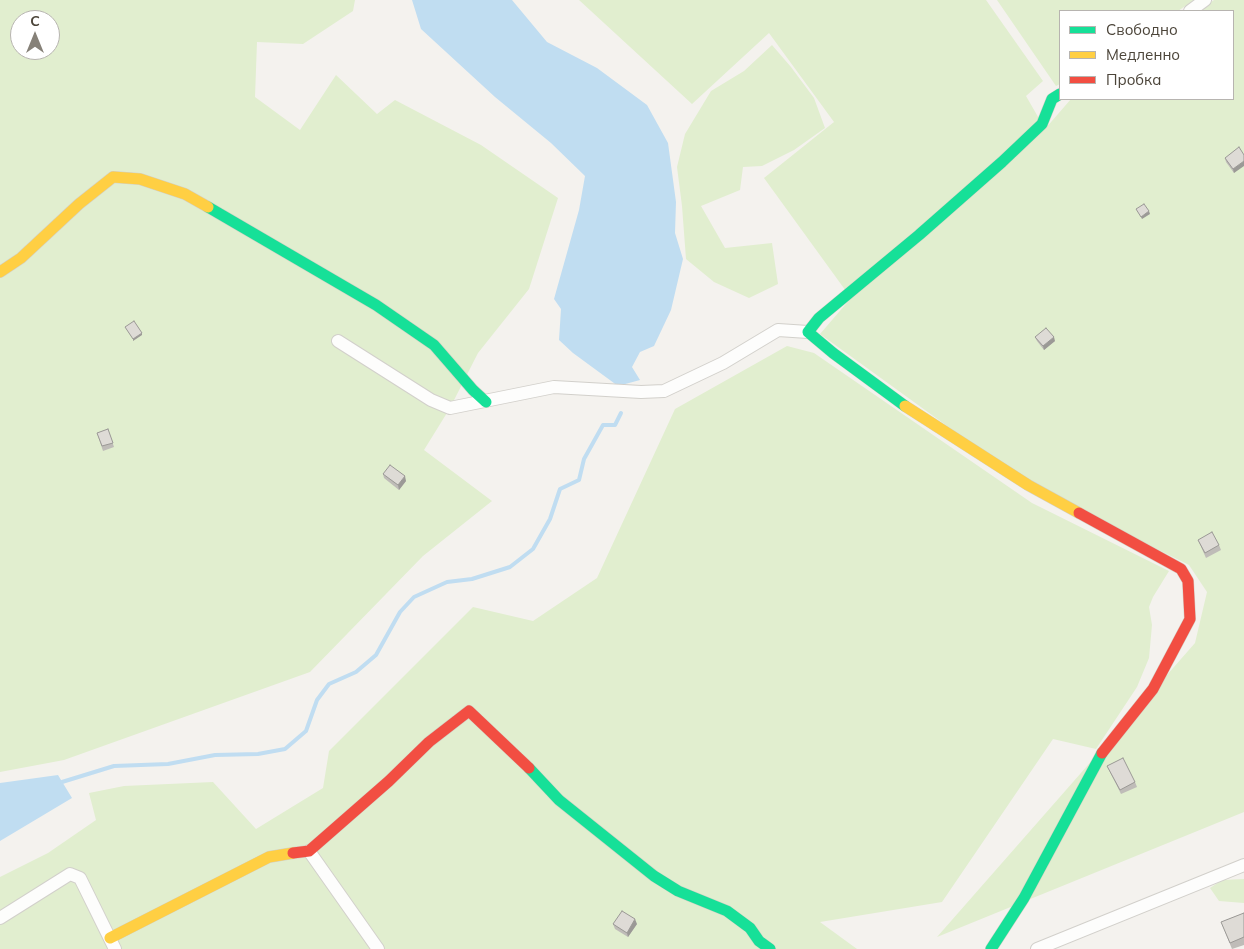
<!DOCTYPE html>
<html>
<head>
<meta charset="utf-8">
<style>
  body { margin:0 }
  #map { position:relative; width:1244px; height:949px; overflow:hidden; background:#f4f2ee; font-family:Mulish,sans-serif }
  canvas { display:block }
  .legend { position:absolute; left:1059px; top:10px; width:175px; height:90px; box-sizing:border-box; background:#fff; border:1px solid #b7b4b0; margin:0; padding:6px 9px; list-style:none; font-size:15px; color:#4b4439 }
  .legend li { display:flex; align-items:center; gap:10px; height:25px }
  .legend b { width:25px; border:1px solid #b7b4b0 }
  .north { position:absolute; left:10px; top:10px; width:50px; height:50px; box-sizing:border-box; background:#fff; border:1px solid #b7b4b0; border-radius:50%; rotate:0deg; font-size:14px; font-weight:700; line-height:20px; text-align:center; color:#4b4439 }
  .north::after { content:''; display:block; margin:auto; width:18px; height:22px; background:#868178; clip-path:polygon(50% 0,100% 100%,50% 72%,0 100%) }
</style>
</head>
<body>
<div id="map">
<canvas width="1244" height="949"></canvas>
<ul class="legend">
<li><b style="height:6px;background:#16e098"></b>Свободно</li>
<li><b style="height:6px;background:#ffcf43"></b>Медленно</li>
<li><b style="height:6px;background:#f24e42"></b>Пробка</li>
</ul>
<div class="north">С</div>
</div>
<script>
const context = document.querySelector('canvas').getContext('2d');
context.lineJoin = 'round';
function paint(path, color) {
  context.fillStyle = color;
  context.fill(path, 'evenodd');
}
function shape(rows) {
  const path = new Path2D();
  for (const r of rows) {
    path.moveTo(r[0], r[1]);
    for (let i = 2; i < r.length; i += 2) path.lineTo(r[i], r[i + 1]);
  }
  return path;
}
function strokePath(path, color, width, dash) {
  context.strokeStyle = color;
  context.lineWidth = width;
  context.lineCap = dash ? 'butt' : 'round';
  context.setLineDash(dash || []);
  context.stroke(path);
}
paint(shape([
  [0,0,355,0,353,11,303,44,257,42,255,97,300,130,336,75,377,114,395,100,481,145,558,198,529,289,478,353,450,408,424,450,492,501,423,556,310,672,64,760,0,772],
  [20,20,50,20,50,50,20,50],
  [579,0,986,0,1043,81,1026,96,1045,129,1071,99,1233,99,1233,11,1198,11,1214,0,1244,0,1244,812,937,937,1195,643,1207,592,1189,565,1030,486,820,334,851,298,764,178,834,122,769,33,692,104],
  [997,0,1194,0,1178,11,1060,11,1060,84,1056,86],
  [772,45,791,67,814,98,825,128,794,150,762,166,743,167,740,190,701,206,725,248,772,243,778,284,749,298,714,282,686,259,682,206,677,167,685,134,711,91,744,71],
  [787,346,814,353,1032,503,1169,571,1153,597,1149,607,1152,625,1149,658,1137,687,1096,749,1053,739,942,902,820,922,857,949,0,949,0,877,48,853,96,820,89,793,124,786,213,782,256,829,323,788,329,751,473,607,533,621,597,578,675,409],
  [1244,879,1244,903,1219,901,1210,888,1222,880]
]), '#e1eecf');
paint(shape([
  [412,0,512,0,547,42,597,68,647,105,668,143,676,202,675,233,683,259,671,310,654,346,640,352,632,367,640,380,618,386,573,353,559,340,561,309,554,299,579,210,585,176,551,143,495,97,421,29],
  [58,775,72,798,0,841,0,783]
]), '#c0ddf1');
strokePath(shape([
  [62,782,114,766,168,764,215,755,258,754,285,749,306,731,317,700,329,684,356,672,376,655,400,612,414,597,447,582,472,579,510,567,533,549,550,519,560,489,579,480,584,459,603,425,615,425,621,413]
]), '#c0ddf1', 4);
const street = shape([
  [1190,11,1205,0],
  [338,341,431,400,450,408,554,387,641,392,664,391,723,363,778,330,808,332],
  [309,851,378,949],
  [0,918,70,874,80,878,115,949],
  [1037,949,1244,865]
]);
const fast = shape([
  [208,207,376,305,434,345,473,390,486,402],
  [905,406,833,353,808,332,819,318,919,235,1002,162,1042,124,1052,99,1060,94],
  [529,768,559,800,654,876,678,891,727,911,750,928,759,941,770,949],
  [991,949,1024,898,1102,753]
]);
const slow = shape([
  [0,272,21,258,79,204,113,177,140,179,185,194,208,207],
  [905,406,1028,485,1079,513],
  [110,938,269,857,293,853]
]);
const jam = shape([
  [1079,513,1181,569,1188,581,1190,619,1153,689,1102,753],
  [293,853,309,851,389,781,429,742,469,711,529,768]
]);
strokePath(street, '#d2d0cb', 14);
strokePath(fast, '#d3cfc5', 12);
strokePath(slow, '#d3cfc5', 12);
strokePath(jam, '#d3cfc5', 12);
strokePath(street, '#fdfdfc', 12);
strokePath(fast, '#16e098', 11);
strokePath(slow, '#ffcf43', 11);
strokePath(jam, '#f24e42', 11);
paint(shape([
  [1244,155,1234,173,1226,162,1225,158],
  [1035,337,1055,341,1044,350,1037,341],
  [108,429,114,447,103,451,97,433],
  [383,474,406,481,399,490,384,478],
  [1198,540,1219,545,1221,550,1206,558],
  [1107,766,1135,782,1137,787,1121,794],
  [1244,913,1244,945,1232,949,1221,922],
  [613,924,637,924,628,937,615,929]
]), '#bfbcb8');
paint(shape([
  [1244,161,1244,166,1234,173,1233,169],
  [1149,211,1150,214,1142,219,1141,217],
  [142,333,142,335,133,341,133,339],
  [1054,337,1055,341,1044,350,1043,346],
  [405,476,406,481,399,490,398,485],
  [635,919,637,924,628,937,627,933]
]), '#9b9996');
const building = shape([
  [1239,147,1244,155,1244,161,1233,169,1225,158,1239,147],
  [1144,204,1149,211,1141,217,1136,209,1144,204],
  [134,321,142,333,133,339,125,327,134,321],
  [1046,328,1054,337,1043,346,1035,337,1046,328],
  [108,429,113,443,102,446,97,433,108,429],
  [390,465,405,476,398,485,383,474,390,465],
  [1212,532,1219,545,1205,553,1198,540,1212,532],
  [1123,758,1135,782,1120,790,1107,766,1123,758],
  [622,911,635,919,627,933,613,924,622,911],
  [1244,913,1244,937,1230,943,1221,922,1244,913]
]);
paint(building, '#dedbd6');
strokePath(building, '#9b9996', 1);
</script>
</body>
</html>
